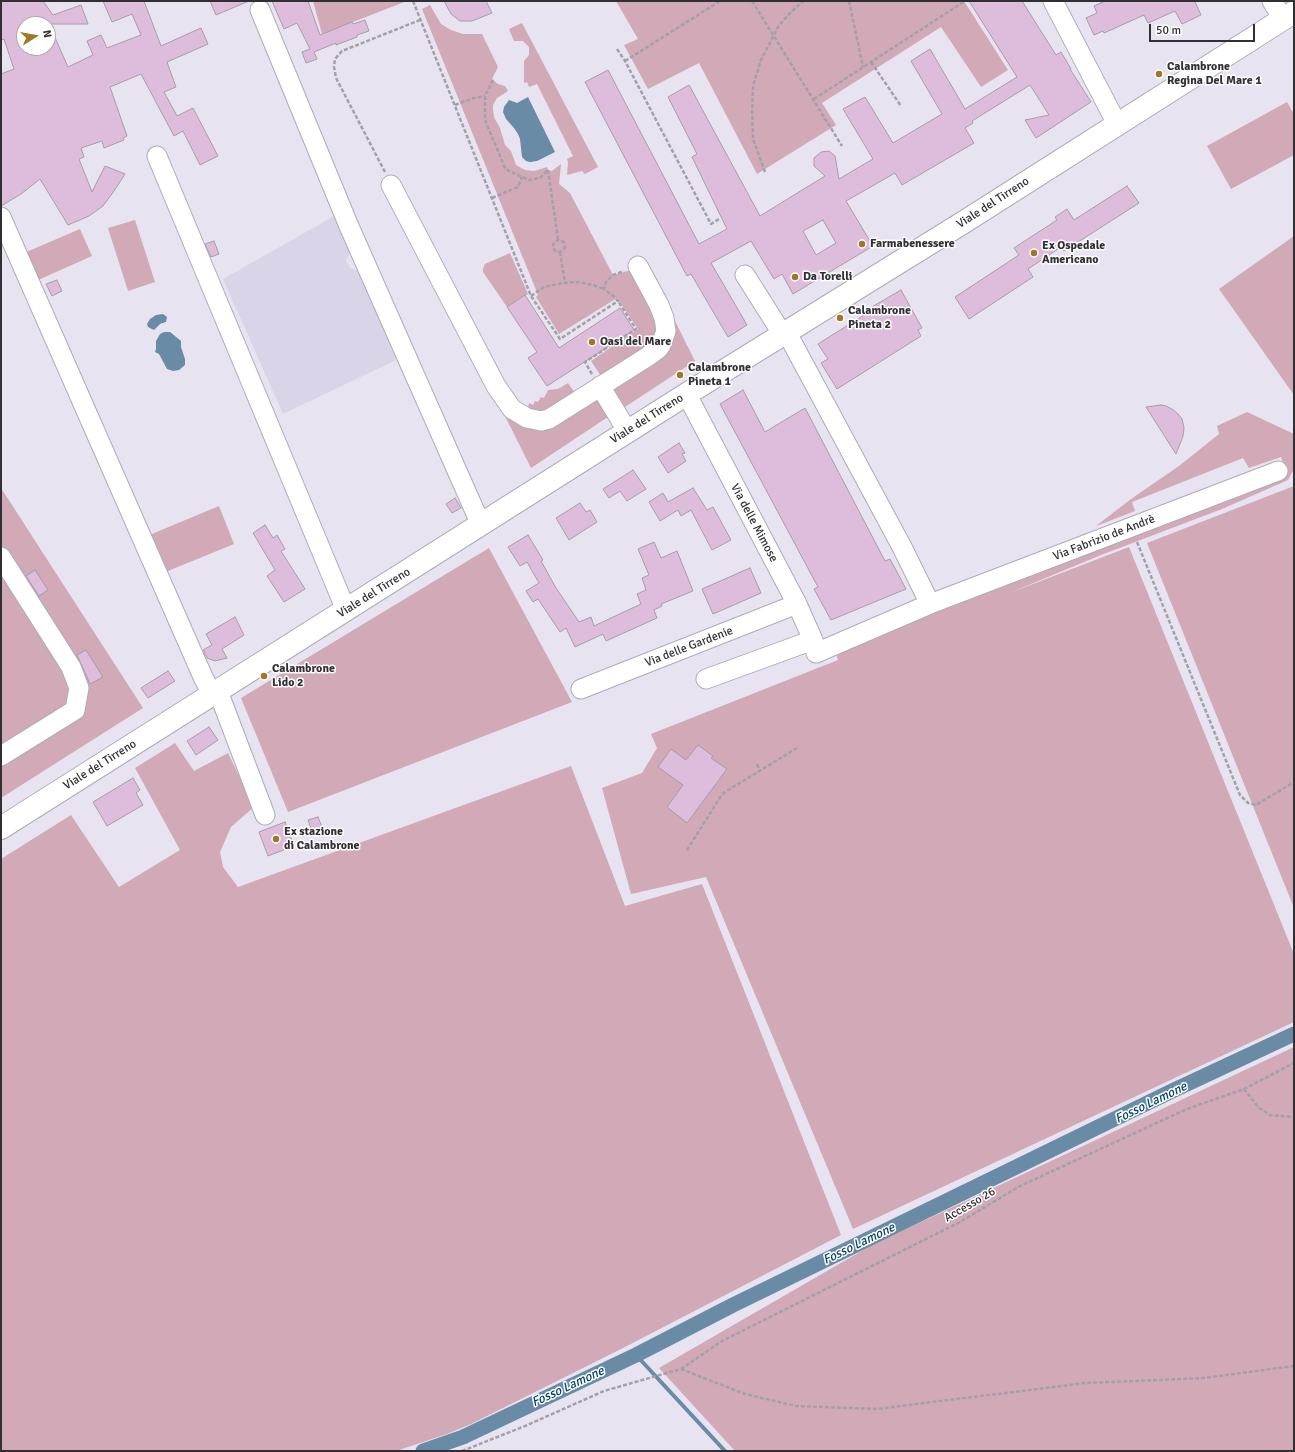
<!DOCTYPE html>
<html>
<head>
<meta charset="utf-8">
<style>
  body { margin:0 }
  #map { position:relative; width:1295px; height:1452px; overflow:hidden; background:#e7e3f0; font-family:Signika,sans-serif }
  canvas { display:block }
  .frame { position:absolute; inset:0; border:2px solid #312f34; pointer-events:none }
  .north { position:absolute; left:16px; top:16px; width:40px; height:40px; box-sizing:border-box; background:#fff; border:1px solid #adacae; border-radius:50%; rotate:79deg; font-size:11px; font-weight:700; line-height:16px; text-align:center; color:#312f34 }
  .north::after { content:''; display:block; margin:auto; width:14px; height:18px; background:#9f7725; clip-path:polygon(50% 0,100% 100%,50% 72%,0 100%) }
  .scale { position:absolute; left:1149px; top:24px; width:106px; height:18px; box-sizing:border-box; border:2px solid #312f34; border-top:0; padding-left:5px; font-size:12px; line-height:14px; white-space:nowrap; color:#312f34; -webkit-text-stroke:3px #fff; paint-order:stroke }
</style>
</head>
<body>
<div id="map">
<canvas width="1295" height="1452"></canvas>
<div class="frame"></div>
<div class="north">N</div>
<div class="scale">50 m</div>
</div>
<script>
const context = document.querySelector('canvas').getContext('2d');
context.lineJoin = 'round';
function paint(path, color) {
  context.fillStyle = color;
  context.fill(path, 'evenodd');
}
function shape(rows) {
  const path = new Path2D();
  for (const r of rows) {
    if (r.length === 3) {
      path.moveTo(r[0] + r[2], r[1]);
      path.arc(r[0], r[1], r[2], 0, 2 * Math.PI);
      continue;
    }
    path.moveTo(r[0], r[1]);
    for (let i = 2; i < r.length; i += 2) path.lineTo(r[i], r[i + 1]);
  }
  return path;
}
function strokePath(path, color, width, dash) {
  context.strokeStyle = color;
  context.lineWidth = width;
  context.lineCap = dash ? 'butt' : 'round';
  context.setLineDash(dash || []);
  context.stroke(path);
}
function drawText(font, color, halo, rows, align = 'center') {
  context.font = font + ' Signika,sans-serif';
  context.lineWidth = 3;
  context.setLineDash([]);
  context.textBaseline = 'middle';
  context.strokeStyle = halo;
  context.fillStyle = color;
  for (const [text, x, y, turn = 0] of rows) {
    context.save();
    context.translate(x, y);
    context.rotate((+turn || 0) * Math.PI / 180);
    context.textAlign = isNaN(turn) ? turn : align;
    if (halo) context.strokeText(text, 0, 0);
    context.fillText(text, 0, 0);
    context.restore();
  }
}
paint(shape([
  [336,215,351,251,346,260,350,268,360,272,396,360,283,414,223,279]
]), '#dad4e8');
paint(shape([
  [313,1,407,1,322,34],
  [616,1,964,1,1008,70,981,87,941,27,822,103,836,125,757,174,699,63,648,89,624,45,638,39],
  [430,5,441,24,451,30,463,34,482,34,498,67,492,79,498,84,505,86,508,91,497,98,493,105,493,109,494,117,500,128,505,145,511,151,516,165,525,170,534,171,547,167,548,170,552,171,561,164,559,184,570,193,613,275,628,271,632,272,657,316,658,340,601,376,591,361,638,329,617,298,559,334,536,297,538,295,422,9],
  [522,23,598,167,585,174,582,171,567,175,568,162,567,159,573,156,537,84,529,87,527,82,524,83,524,61,529,55,529,47,523,41,514,41,509,29],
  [1287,102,1294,114,1294,155,1231,189,1207,146],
  [135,220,155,282,128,291,108,228],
  [80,229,92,256,36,281,24,253],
  [1294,236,1294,395,1219,289],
  [510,253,528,294,507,307,483,272,483,269,485,264],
  [671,313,695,361,625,407,622,407,613,396,613,386,658,356],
  [568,383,575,393,544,415,528,408,529,403,533,405,535,401,538,402,541,397,544,398,548,390,558,389],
  [598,399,608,417,531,468,500,406,516,420],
  [1247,412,1294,434,1294,469,1288,480,1222,509,1101,555,1007,594,1129,547,1294,954,1294,1022,853,1229,706,877,631,894,602,788,642,773,657,748,651,734,838,660,836,653,1284,466,1281,457,1249,468,1243,458,1132,502,1135,511,1096,526,1131,499,1179,466,1219,434,1217,426],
  [1294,486,1294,908,1147,543],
  [1,488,143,708,1,798],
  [219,506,234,544,163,573,147,536],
  [489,548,572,702,288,812,241,698],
  [175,743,194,771,228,753,254,807,231,827,220,852,223,867,238,887,571,766,625,906,702,884,841,1235,625,1347,471,1424,447,1434,396,1451,1,1451,1,859,71,815,119,887,180,850,135,768],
  [1294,1047,1294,1451,735,1451,659,1368,872,1245]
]), '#d2a9b7');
paint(shape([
  [528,97,555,152,537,161,530,162,526,161,522,157,520,139,518,134,514,128,506,119,503,112,504,107,509,100,517,103],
  [163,314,167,317,166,322,160,324,154,330,148,327,147,324,150,319,156,315],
  [164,332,170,332,181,341,181,347,185,359,185,365,179,370,173,371,167,369,159,354,155,352,156,349,156,341,160,334]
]), '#6a8ba5');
strokePath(shape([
  [636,1355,725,1451]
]), '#6a8ba5', 4);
strokePath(shape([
  [423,1451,463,1437,636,1355,733,1305,1172,1091,1294,1034]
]), '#6a8ba5', 15);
const building = shape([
  [1,1,43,1,53,15,81,5,88,24,49,24,68,67,93,55,87,41,101,35,107,48,141,35,132,14,112,22,103,1,144,1,161,46,201,28,208,44,167,62,176,87,164,92,177,116,193,108,218,156,200,165,183,131,174,136,141,74,110,87,127,136,123,138,124,140,104,148,102,141,81,148,84,157,79,159,92,192,105,166,125,174,114,191,103,206,89,216,68,225,40,179,21,194,1,206,1,74,14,69,4,39,1,40,1,1],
  [24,24,48,24,48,48,24,48,24,24],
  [210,1,249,1,216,15,210,1],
  [272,1,308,1,320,35,352,22,353,24,365,20,369,31,357,35,357,37,336,45,336,43,314,52,317,59,306,63,302,52,310,49,297,23,284,29,272,1],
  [444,1,486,1,492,13,472,21,460,21,451,14,444,1],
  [969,1,1022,1,1056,55,1061,52,1071,69,1070,69,1091,102,1036,138,1025,120,1049,115,1030,85,972,121,973,123,965,128,974,143,902,185,895,173,846,201,873,246,793,294,782,274,774,279,751,241,711,263,747,325,728,337,691,274,687,276,585,82,608,70,699,244,727,229,692,157,697,154,668,97,689,85,760,216,825,176,814,166,814,158,821,152,829,151,835,156,839,179,873,159,843,109,865,97,893,143,942,114,911,61,930,49,965,109,1017,77,969,1],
  [823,220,836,243,816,255,803,231,823,220],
  [1105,1,1196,1,1195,2,1201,15,1182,24,1175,11,1148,23,1144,15,1104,33,1103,31,1094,35,1086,18,1097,13,1094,6,1105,1],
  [1127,186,1139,203,1064,251,1061,247,1028,269,1033,277,969,319,955,297,1019,255,1014,248,1057,220,1055,217,1067,209,1074,220,1127,186],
  [214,241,219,254,211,257,205,244,214,241],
  [57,280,62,291,52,296,46,284,57,280],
  [901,290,922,328,918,330,921,336,837,389,821,363,828,359,818,344,872,310,870,308,901,290],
  [525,295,559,348,620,308,634,330,547,386,528,358,537,352,507,307,525,295],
  [743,390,765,432,805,408,885,561,890,559,906,589,831,620,814,589,818,587,720,404,743,390],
  [1161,405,1166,406,1172,409,1178,414,1182,419,1184,428,1183,436,1176,454,1146,407,1161,405],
  [679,443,685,453,682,454,686,461,668,473,658,457,679,443],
  [633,470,646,489,627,501,620,491,609,498,603,489,633,470],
  [693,488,707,510,713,507,731,540,712,550,691,510,681,516,678,510,660,521,649,502,663,493,668,502,693,488],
  [455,498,461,508,452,513,446,504,455,498],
  [580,503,586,512,590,510,597,522,569,540,556,518,580,503],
  [265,525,273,538,277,535,285,549,281,551,305,589,284,602,267,576,275,570,253,533,265,525],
  [528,535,543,560,541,561,556,588,579,622,591,617,594,626,641,604,637,594,646,590,642,578,649,575,638,549,654,542,661,558,677,551,693,591,661,604,662,606,654,610,657,618,606,641,603,634,575,647,566,628,560,632,538,599,533,602,526,591,539,583,527,562,520,566,508,547,528,535],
  [750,568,761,593,713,614,702,589,750,568],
  [35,570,48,590,39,596,26,576,35,570],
  [235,617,244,635,222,649,227,658,215,661,207,658,203,650,212,645,206,634,235,617],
  [86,650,103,677,90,684,77,655,86,650],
  [168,671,175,681,148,698,141,688,168,671],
  [209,727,218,740,196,755,187,741,209,727],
  [698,745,713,756,711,758,727,769,687,823,667,807,683,785,658,767,671,749,686,760,698,745],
  [133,778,140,790,136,793,143,805,107,826,93,802,133,778],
  [318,817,322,827,312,831,308,820,318,817],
  [285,822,294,846,268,856,259,832,285,822]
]);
paint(building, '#ddbddb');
strokePath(building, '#a79ca6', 1);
const minor = shape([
  [1053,1,1117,124],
  [1272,1,1283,19],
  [260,10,348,224,481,525],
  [157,156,346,610],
  [391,185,496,386,512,409,527,418,541,421,549,419,647,357,658,349,661,345,666,331,664,318,659,305,638,266],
  [1,217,203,677,212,694],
  [745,275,783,335],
  [787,333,903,549,930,604],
  [600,386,628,432],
  [687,395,797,604,813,640,816,653,930,604,1278,471],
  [1,557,71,667,79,688,75,710,1,756],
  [706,679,813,640],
  [581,689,797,604],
  [218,691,265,815]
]);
const major = shape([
  [1,828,690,392,964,222,1294,12]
]);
strokePath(minor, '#aeabb7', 21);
strokePath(major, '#aeabb7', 24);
strokePath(shape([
  [413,1,531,296,560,339,618,301,612,295,604,289,606,282,613,275,624,271],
  [752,1,842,146],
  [849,1,863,67],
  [617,49,625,61,711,224,719,219],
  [625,61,720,1],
  [871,62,901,106],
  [493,80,485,96,485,120,505,168,509,171,529,180,540,178,548,170],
  [814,99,965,1],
  [455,105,474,98,485,96],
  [548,170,558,239],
  [385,172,336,78,334,67,335,59,342,51,420,20],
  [765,172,753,139,752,112,753,86,761,60,778,27,788,15,803,1],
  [492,198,518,187,522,177],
  [559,246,6],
  [560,252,565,283],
  [531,296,544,287,562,283,578,282,593,285,604,289],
  [592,374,585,362,636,329,618,301],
  [1137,542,1240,795,1248,803,1256,805,1294,782],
  [757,764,760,771],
  [687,850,721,796,725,792,797,748],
  [1244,1089,1259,1108,1270,1115,1294,1117],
  [681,1369,745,1394,796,1406,877,1409,1085,1383,1204,1378,1294,1366],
  [462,1451,525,1426,604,1391,681,1369,722,1341,960,1222,1020,1186,1187,1109,1244,1089,1294,1063]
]), '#a3a0aa', 2.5, [4, 2]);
strokePath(minor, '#fff', 19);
strokePath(major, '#fff', 22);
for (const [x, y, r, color] of [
  [1159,74,4,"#9f7725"],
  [862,244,4,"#9f7725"],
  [1034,253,4,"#9f7725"],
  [795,277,4,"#9f7725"],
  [840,318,4,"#9f7725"],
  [592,342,4,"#9f7725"],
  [680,375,4,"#9f7725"],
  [264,676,4,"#9f7725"],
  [276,839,4,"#9f7725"]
]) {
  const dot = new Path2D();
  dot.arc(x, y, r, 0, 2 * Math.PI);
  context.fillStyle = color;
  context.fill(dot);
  strokePath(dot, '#fff', 1.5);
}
drawText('bold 12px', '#312f34', '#fff', [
  ["Calambrone",1167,67],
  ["Regina Del Mare 1",1167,81],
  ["Farmabenessere",870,244],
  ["Ex Ospedale",1042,246],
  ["Americano",1042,260],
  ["Da Torelli",803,277],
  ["Calambrone",848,311],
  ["Pineta 2",848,325],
  ["Oasi del Mare",600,342],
  ["Calambrone",688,368],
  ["Pineta 1",688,382],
  ["Calambrone",272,669],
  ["Lido 2",272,683],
  ["Ex stazione",284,832],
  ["di Calambrone",284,846]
], 'left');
drawText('12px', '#312f34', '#fff', [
  ["Viale del Tirreno",993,203,-33],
  ["Viale del Tirreno",647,419,-32],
  ["Via delle Mimose",754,523,62],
  ["Via Fabrizio de Andrè",1104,538,-21],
  ["Viale del Tirreno",374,593,-32],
  ["Via delle Gardenie",689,647,-21],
  ["Viale del Tirreno",100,765,-32],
  ["Accesso 26",970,1205,-30]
]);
drawText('italic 13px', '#044266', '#fff', [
  ["Fosso Lamone",1151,1103,-26],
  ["Fosso Lamone",859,1244,-26],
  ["Fosso Lamone",568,1387,-25]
]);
</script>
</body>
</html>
